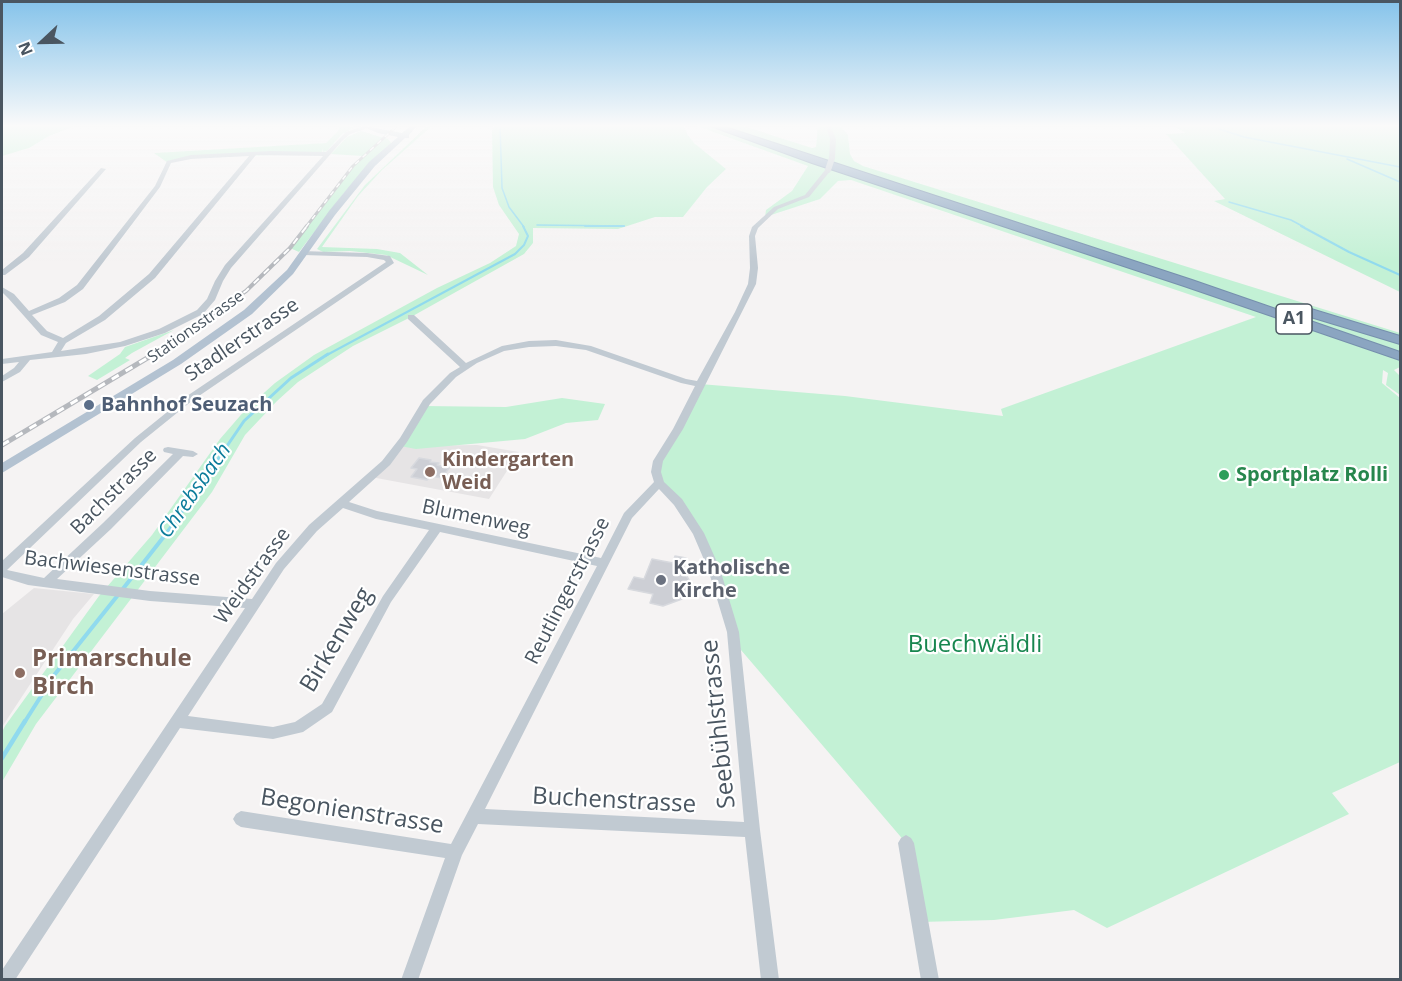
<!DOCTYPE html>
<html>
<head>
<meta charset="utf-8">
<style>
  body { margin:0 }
  #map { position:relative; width:1402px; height:981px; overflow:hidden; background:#f5f3f3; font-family:"Open Sans",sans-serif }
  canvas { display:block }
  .frame { position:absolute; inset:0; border:3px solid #4a5661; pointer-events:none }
  .north { position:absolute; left:12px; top:12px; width:60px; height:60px; -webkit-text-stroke:4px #fff; paint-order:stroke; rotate:248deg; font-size:16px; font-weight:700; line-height:24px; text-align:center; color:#4a5661 }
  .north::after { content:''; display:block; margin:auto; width:21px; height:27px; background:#4a5661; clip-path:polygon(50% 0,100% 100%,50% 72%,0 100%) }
</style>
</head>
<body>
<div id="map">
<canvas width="1402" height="981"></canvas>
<div class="frame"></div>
<div class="north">N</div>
</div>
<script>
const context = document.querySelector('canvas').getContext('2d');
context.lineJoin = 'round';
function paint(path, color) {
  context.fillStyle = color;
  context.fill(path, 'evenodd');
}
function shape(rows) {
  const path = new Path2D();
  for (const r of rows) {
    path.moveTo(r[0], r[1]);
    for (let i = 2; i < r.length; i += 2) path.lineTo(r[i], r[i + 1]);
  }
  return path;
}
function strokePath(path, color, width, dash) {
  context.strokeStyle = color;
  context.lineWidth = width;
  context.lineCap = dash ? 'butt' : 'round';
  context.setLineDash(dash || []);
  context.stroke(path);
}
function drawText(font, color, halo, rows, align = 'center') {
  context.font = font + ' "Open Sans",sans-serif';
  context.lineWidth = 4.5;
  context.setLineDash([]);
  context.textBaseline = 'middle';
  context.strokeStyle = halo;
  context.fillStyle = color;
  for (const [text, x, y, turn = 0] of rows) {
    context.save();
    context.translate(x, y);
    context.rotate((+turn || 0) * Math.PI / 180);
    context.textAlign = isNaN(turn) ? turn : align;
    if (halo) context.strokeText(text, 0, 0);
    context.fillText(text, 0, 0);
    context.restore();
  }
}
paint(shape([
  [477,445,519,452,489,499,371,477,400,446],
  [34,588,94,594,73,619,2,727,2,614]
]), '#e6e4e5');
paint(shape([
  [2,125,77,125,49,136,29,148,2,156],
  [338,125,355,127,342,134,327,151,323,152,323,149,321,154,187,157,168,163,154,153,326,143,339,130],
  [428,125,433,125,382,170,358,196,322,247,377,249,400,253,428,275,386,255,350,251,323,252,317,249,365,185],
  [494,125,684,125,687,134,694,143,726,169,707,187,683,217,655,217,618,229,533,228,533,243,524,254,411,317,353,346,298,382,277,401,245,435,212,492,36,724,2,782,2,732,5,726,99,596,152,535,220,439,246,409,275,383,314,355,437,288,490,263,516,246,519,234,499,205,493,187,492,131],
  [694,125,740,125,812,148,816,147,818,125,839,125,848,135,850,154,854,161,863,166,1400,333,1400,367,1394,370,1400,376,1400,395,1386,385,1388,373,1383,370,1382,383,1400,398,1400,762,1332,793,1349,814,1107,928,1074,910,994,920,920,922,906,843,735,643,698,533,659,483,658,461,700,384,845,396,1003,416,1001,409,1256,317,851,180,838,181,820,199,765,217,766,210,792,191,808,166],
  [1171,125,1400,125,1400,292,1214,201,1225,199,1166,134,1186,133],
  [361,131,388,139,392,144,344,193,299,252,290,248,334,189,363,156,331,154,347,137],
  [174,330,132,353,125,358,130,360,97,380,88,376,120,354,125,347],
  [562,398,605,404,598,420,566,423,525,439,416,449,400,446,424,406,506,407]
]), '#c3f1d5');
strokePath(shape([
  [500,125,502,188,509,207,524,227],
  [1219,129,1244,137,1400,167],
  [1347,159,1400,182],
  [1229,202,1291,220,1304,227],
  [537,225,624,226]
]), '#90daee', 1.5);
strokePath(shape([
  [585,226,624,226],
  [1301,226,1349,252,1400,275],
  [325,356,515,254,524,245,528,236,523,226]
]), '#90daee', 2);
strokePath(shape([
  [178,518,244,421,291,378,328,354]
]), '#90daee', 3);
strokePath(shape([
  [122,590,180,516],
  [24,723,55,674,118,595]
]), '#90daee', 4);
strokePath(shape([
  [2,758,25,721]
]), '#90daee', 4.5);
const building = shape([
  [419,458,431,460,430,462,439,463,437,465,449,468,442,478,431,476,427,480,411,477,417,469,411,468,419,458],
  [675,556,686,558,683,571,690,581,682,599,663,606,650,603,653,594,628,589,634,577,644,579,652,559,673,563,675,556]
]);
paint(building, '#cdcfd5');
strokePath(building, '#d7d9de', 1.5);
const highway = shape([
  [708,125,719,125,1192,280,1400,352,1400,360,1184,286,812,163,708,125],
  [1298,305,1400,336,1400,344,1294,312,1292,309,1294,306,1298,305]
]);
strokePath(highway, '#7690ad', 2);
paint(shape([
  [366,125,368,128,350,134,342,141,231,268,223,281,215,300,203,314,165,333,125,346,86,354,30,360,20,372,2,382,2,376,14,368,19,362,2,364,2,359,52,352,58,342,41,335,8,298,2,292,2,287,14,294,29,311,59,298,77,285,155,186,167,161,191,155,271,151,326,152,346,132,366,125],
  [256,155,323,156,225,265,215,281,207,299,197,310,159,329,120,342,61,351,66,343,105,320,155,278,256,155],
  [249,156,149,274,99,316,63,338,47,331,32,315,65,302,83,289,160,187,171,163,191,159,249,156],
  [826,125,830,125,836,139,835,158,832,160,829,158,830,139,826,125],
  [101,168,106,169,29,257,5,275,2,275,2,270,23,253,101,168],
  [826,169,831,170,809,197,778,209,758,228,755,236,758,268,756,284,683,429,663,461,661,472,664,482,682,499,704,533,720,569,739,632,760,830,779,980,761,980,745,837,478,824,462,855,418,980,401,980,445,858,241,827,236,824,233,819,236,814,241,811,451,844,597,566,440,532,391,602,332,712,303,732,273,739,180,728,15,980,2,980,2,970,245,608,150,601,28,585,2,577,2,561,135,438,187,396,386,262,384,260,367,257,304,255,301,255,301,251,367,253,390,256,394,263,193,400,141,442,7,570,44,578,103,523,173,454,164,452,163,450,164,448,168,447,193,451,198,454,193,457,183,456,111,529,57,579,150,591,252,599,276,563,309,525,382,461,400,438,423,400,450,373,460,367,408,319,408,315,414,315,466,363,502,346,529,341,556,340,591,346,686,379,697,381,735,312,748,284,750,268,749,236,752,227,774,207,805,195,826,169],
  [556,346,586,350,681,383,695,386,673,429,653,461,651,472,654,482,624,513,601,558,377,511,349,502,390,465,407,442,430,404,456,377,477,363,504,351,529,347,556,346],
  [659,489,674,505,693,534,708,569,727,632,744,822,485,809,632,518,659,489],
  [343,508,376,519,429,530,383,596,322,704,295,722,273,727,188,716,284,569,317,531,343,508],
  [906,835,911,838,914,843,939,980,921,980,898,843,901,838,906,835]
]), '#c1cad2');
paint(shape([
  [359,125,402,133,411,125,418,125,409,135,409,138,405,138,375,166,335,215,293,274,252,314,181,364,2,473,2,463,173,360,244,310,287,270,329,211,369,162,398,137,378,133,359,125]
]), '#b3c2d1');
paint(highway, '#8ba5c1');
const railFar2 = shape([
  [306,227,353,166,398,125]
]);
const railFar1 = shape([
  [151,356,246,291,290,248,307,226]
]);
const rail = shape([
  [2,445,154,354]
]);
strokePath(railFar2, '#b5b8bd', 3);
strokePath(railFar1, '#b5b8bd', 4);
strokePath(rail, '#b5b8bd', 5);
strokePath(railFar2, '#fff', 1.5, [5]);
strokePath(railFar1, '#fff', 2, [7]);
strokePath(rail, '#fff', 3, [8]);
strokePath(shape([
  [828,170,832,158]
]), '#c1cad2', 6);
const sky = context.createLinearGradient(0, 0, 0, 262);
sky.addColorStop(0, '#85c3ea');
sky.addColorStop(0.48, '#fafafa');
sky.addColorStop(1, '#fafafa00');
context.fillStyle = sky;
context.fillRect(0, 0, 1402, 262);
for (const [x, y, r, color] of [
  [89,405,6,"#5c6f8a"],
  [430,472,6,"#8d6e63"],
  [1224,475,6,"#2e9e5b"],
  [661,580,6,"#6b7280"],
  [20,673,6,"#8d6e63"]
]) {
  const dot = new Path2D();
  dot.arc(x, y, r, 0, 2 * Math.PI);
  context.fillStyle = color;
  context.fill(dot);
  strokePath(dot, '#fff', 2);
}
drawText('16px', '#4a5661', '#fff', [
  ["Stationsstrasse",196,327,-35]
]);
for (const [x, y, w] of [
  [1294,319,36]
]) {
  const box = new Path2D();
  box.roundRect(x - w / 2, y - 15, w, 30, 4.5);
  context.fillStyle = '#fff';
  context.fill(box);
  strokePath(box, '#4a5661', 1.5);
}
drawText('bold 18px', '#4a5661', null, [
  ["A1",1294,319]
]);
drawText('20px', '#4a5661', '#fff', [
  ["Stadlerstrasse",242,340,-34],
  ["Bachstrasse",114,492,-45],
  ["Blumenweg",476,518,12],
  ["Bachwiesenstrasse",112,569,7],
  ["Weidstrasse",253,576,-54],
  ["Reutlingerstrasse",568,591,-63]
]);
drawText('bold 20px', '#4e5e75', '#fff', [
  ["Bahnhof Seuzach",101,405]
], 'left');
drawText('bold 20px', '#785e54', '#fff', [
  ["Kindergarten",442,460],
  ["Weid",442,483]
], 'left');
drawText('bold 20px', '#27864d', '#fff', [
  ["Sportplatz Rolli",1236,475]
], 'left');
drawText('bold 20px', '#5b616d', '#fff', [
  ["Katholische",673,568],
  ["Kirche",673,591]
], 'left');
drawText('italic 21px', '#0c7c9b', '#fff', [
  ["Chrebsbach",195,491,-55]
]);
drawText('24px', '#4a5661', '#fff', [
  ["Birkenweg",337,640,-59],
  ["Seebühlstrasse",719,724,-96],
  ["Buchenstrasse",614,801,3],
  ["Begonienstrasse",352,812,9]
]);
drawText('24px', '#17864f', '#fff', [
  ["Buechwäldli",975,645]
]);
drawText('bold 24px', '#785e54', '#fff', [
  ["Primarschule",32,659],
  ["Birch",32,687]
], 'left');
</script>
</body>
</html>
